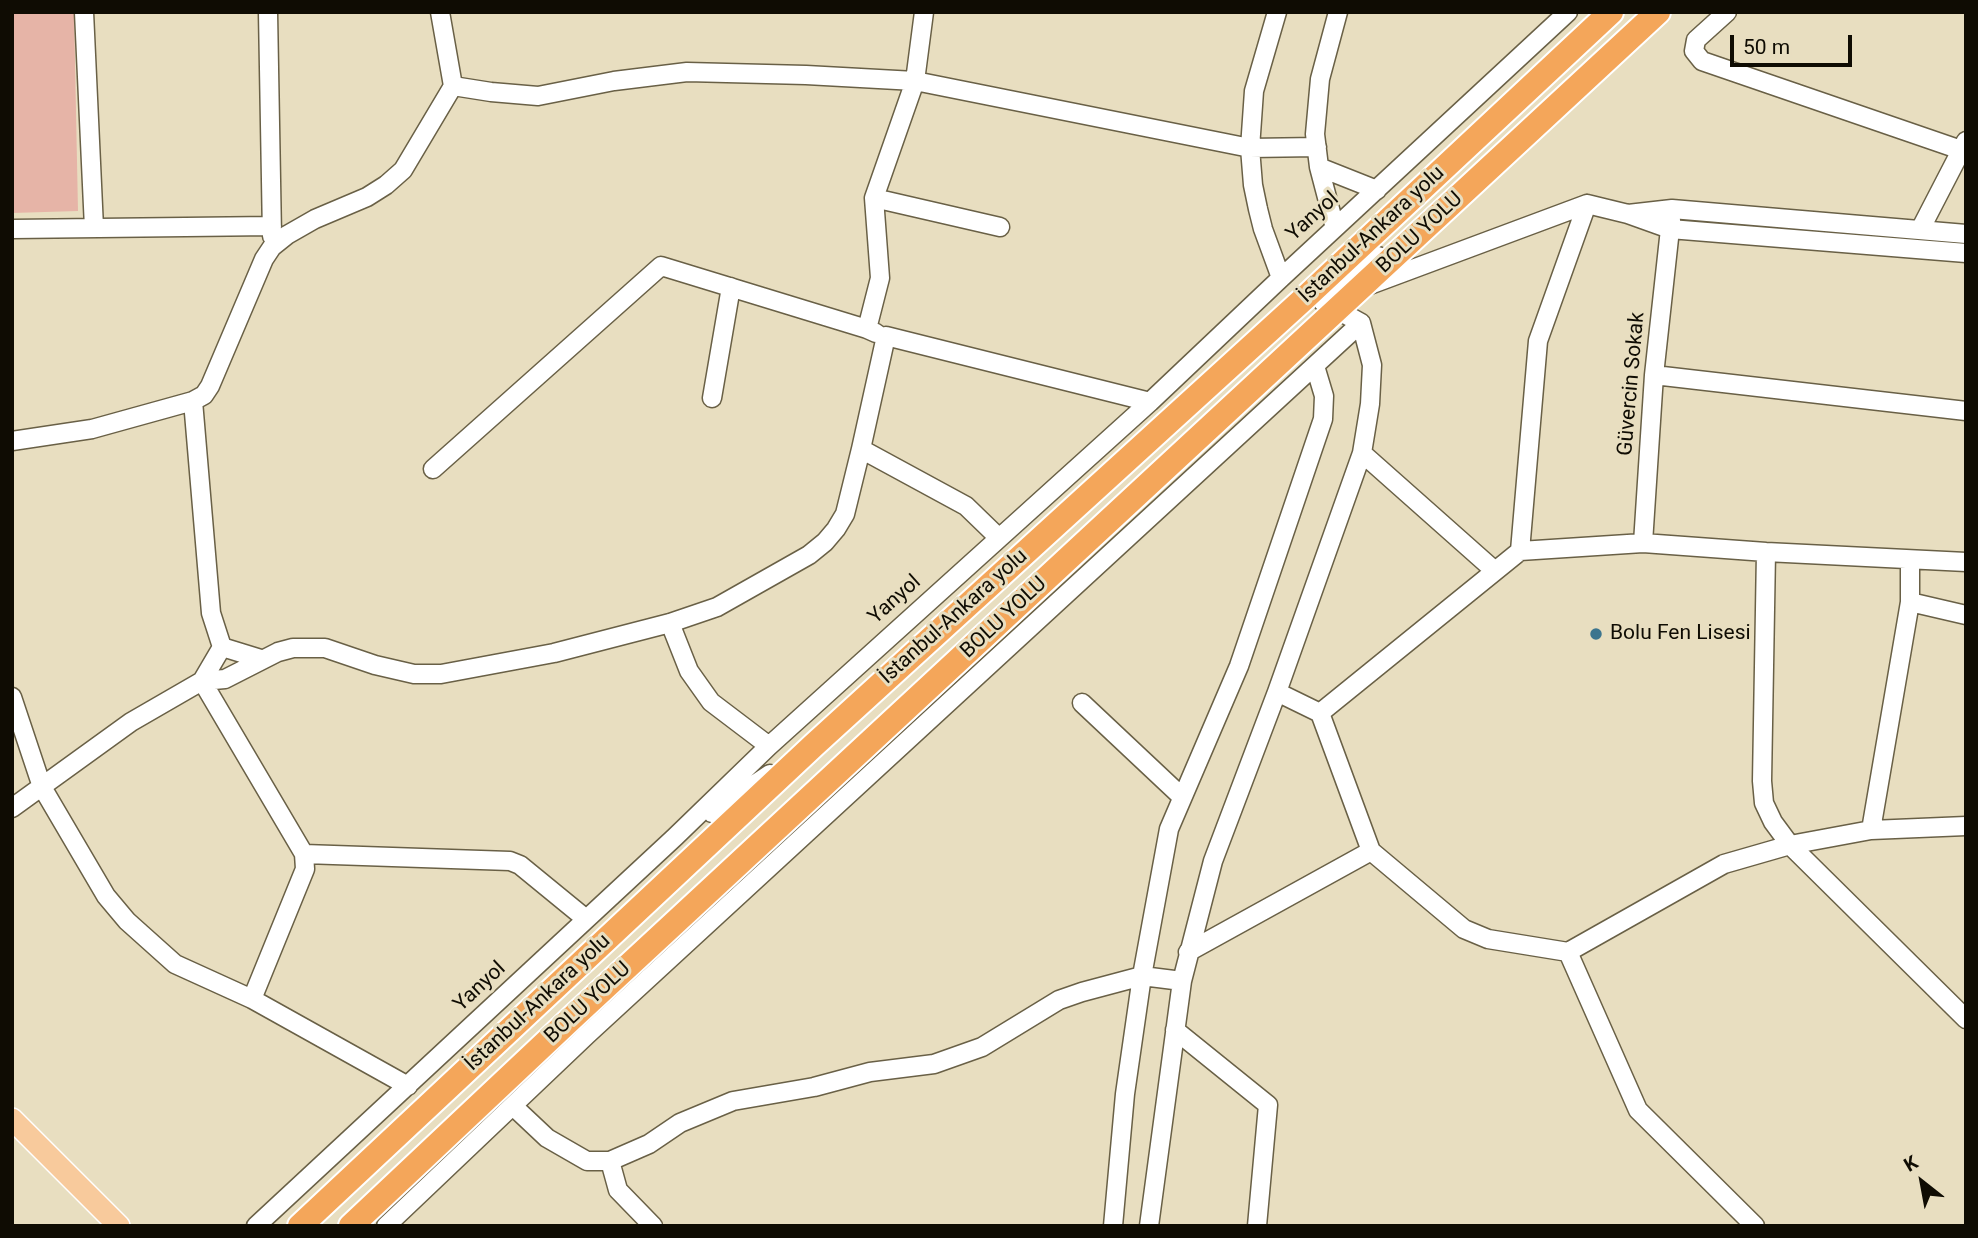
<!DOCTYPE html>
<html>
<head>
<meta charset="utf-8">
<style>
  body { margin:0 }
  #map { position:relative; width:1978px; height:1238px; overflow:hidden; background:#e8dec0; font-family:Roboto,sans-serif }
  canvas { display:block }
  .frame { position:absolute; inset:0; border:14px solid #0f0c03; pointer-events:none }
  .north { position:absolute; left:1887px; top:1147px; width:70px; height:70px; -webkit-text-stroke:5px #e8dec0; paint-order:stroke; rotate:329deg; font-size:19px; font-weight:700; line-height:28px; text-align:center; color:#0f0c03 }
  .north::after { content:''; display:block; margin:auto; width:24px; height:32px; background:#0f0c03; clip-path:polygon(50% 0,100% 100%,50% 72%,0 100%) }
  .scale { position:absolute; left:1730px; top:35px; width:122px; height:32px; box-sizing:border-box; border:4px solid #0f0c03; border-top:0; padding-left:9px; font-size:21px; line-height:24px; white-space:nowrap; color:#0f0c03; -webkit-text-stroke:5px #e8dec0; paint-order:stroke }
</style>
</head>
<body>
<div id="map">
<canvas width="1978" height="1238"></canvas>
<div class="frame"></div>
<div class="north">K</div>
<div class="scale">50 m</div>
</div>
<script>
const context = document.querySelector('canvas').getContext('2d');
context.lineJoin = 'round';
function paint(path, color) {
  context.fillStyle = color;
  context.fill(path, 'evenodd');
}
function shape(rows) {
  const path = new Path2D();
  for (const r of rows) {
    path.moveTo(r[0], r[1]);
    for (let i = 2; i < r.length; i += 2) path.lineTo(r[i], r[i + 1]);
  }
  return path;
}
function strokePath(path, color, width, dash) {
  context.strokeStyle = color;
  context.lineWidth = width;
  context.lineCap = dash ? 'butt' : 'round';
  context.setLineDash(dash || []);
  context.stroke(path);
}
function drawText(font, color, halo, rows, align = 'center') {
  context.font = font + ' Roboto,sans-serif';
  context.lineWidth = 6;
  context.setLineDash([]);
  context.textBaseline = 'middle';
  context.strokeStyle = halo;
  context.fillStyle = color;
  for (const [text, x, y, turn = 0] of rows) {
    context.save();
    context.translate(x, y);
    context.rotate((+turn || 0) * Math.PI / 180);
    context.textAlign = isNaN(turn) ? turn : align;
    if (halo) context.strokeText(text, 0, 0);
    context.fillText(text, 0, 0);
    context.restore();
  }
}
paint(shape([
  [13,12,74,12,78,211,12,213]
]), '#e6b4a7');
const minor = shape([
  [84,12,94,228],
  [268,12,272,236],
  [1277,12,1254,91,1250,148,1253,185,1258,209,1263,229,1281,278],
  [1727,12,1696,40,1694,51,1702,61,1961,150],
  [453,86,491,92,538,96,614,81,687,72,806,75,915,81,1250,148,1317,147],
  [1319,167,1377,190],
  [874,198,1000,227],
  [1335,228,1319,167,1315,134,1320,79,1338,12],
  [12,229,272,226],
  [1920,230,1966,141],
  [1966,234,1672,209,1628,214,1670,229,1966,253],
  [1367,286,1587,204,1628,214],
  [876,333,867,329,880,278,874,198,915,81,924,12],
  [1654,375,1966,411],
  [712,398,731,287],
  [12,441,92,429,193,401],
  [861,449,886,336,1150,402],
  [1362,453,1495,571],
  [433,469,661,266,867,329],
  [1643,543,1654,375,1671,220],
  [1520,551,1643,543,1766,552,1966,562],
  [1766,552,1762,781,1764,803,1773,822,1790,845,1966,1019],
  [1910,602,1966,615],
  [670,623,689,671,711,702,769,746],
  [222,647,261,659],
  [1277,692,1320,713,1371,851],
  [12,697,42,787,106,896,127,921,175,964,252,999],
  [1082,703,1182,797],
  [1320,713,1520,551,1538,341,1587,204],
  [12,808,131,722,202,681,225,679,278,652,293,648,325,648,375,665,414,674,441,674,554,653,670,623,717,607,809,555,825,542,836,529,845,514,861,449,966,506,998,537],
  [712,813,770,774],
  [1871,830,1910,602,1910,560],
  [304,854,202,681,222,647,211,613,193,401,204,395,210,386,264,259,272,247,287,235,315,219,367,197,386,185,403,170,453,86,440,12],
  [1188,952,1371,851,1464,929,1488,939,1568,952,1638,1110,1755,1226],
  [1568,952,1724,864,1790,845,1871,830,1966,826],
  [1175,1030,1268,1105,1257,1226],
  [408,1086,252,999,305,869,304,854,510,861,520,865,586,919],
  [513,1106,547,1138,587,1161,610,1161,649,1144,680,1123,733,1101,814,1087,870,1072,934,1064,982,1047,1059,1000,1082,992,1142,976,1182,981],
  [610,1161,618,1190,653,1226],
  [256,1226,675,837,769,746,1150,402,1281,278,1568,12],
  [386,1226,588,1034,1361,323,1323,302,1378,256],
  [1113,1226,1125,1094,1142,976,1169,829,1239,666,1323,419,1324,396,1315,366],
  [1149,1226,1182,981,1213,861,1277,692,1362,453,1370,404,1372,365,1361,323]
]);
const major = shape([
  [12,1119,119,1226]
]);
const highway = shape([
  [300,1226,814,745,1307,296,1611,12],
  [351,1226,572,1018,1658,12]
]);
strokePath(minor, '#696046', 21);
strokePath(major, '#fff', 24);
strokePath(highway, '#fff', 28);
strokePath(minor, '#fff', 18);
strokePath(major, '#f8ca9c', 21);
strokePath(highway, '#f4a65a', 24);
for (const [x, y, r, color] of [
  [1596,634,7,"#3c758e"]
]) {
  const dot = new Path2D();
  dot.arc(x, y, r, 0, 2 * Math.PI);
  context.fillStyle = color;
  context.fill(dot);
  strokePath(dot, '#e8dec0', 2.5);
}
drawText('21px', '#0f0c03', '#e8dec0', [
  ["Yanyol",1313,217,-42],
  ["BOLU YOLU",1420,233,-43],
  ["İstanbul-Ankara yolu",1372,235,-43],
  ["Güvercin Sokak",1632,384,-85],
  ["Yanyol",895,600,-42],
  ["İstanbul-Ankara yolu",954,617,-42],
  ["BOLU YOLU",1004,618,-43],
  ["Yanyol",480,987,-43],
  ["İstanbul-Ankara yolu",538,1003,-43],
  ["BOLU YOLU",588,1003,-43]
]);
drawText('21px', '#0f0c03', '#e8dec0', [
  ["Bolu Fen Lisesi",1610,634]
], 'left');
</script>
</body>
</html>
